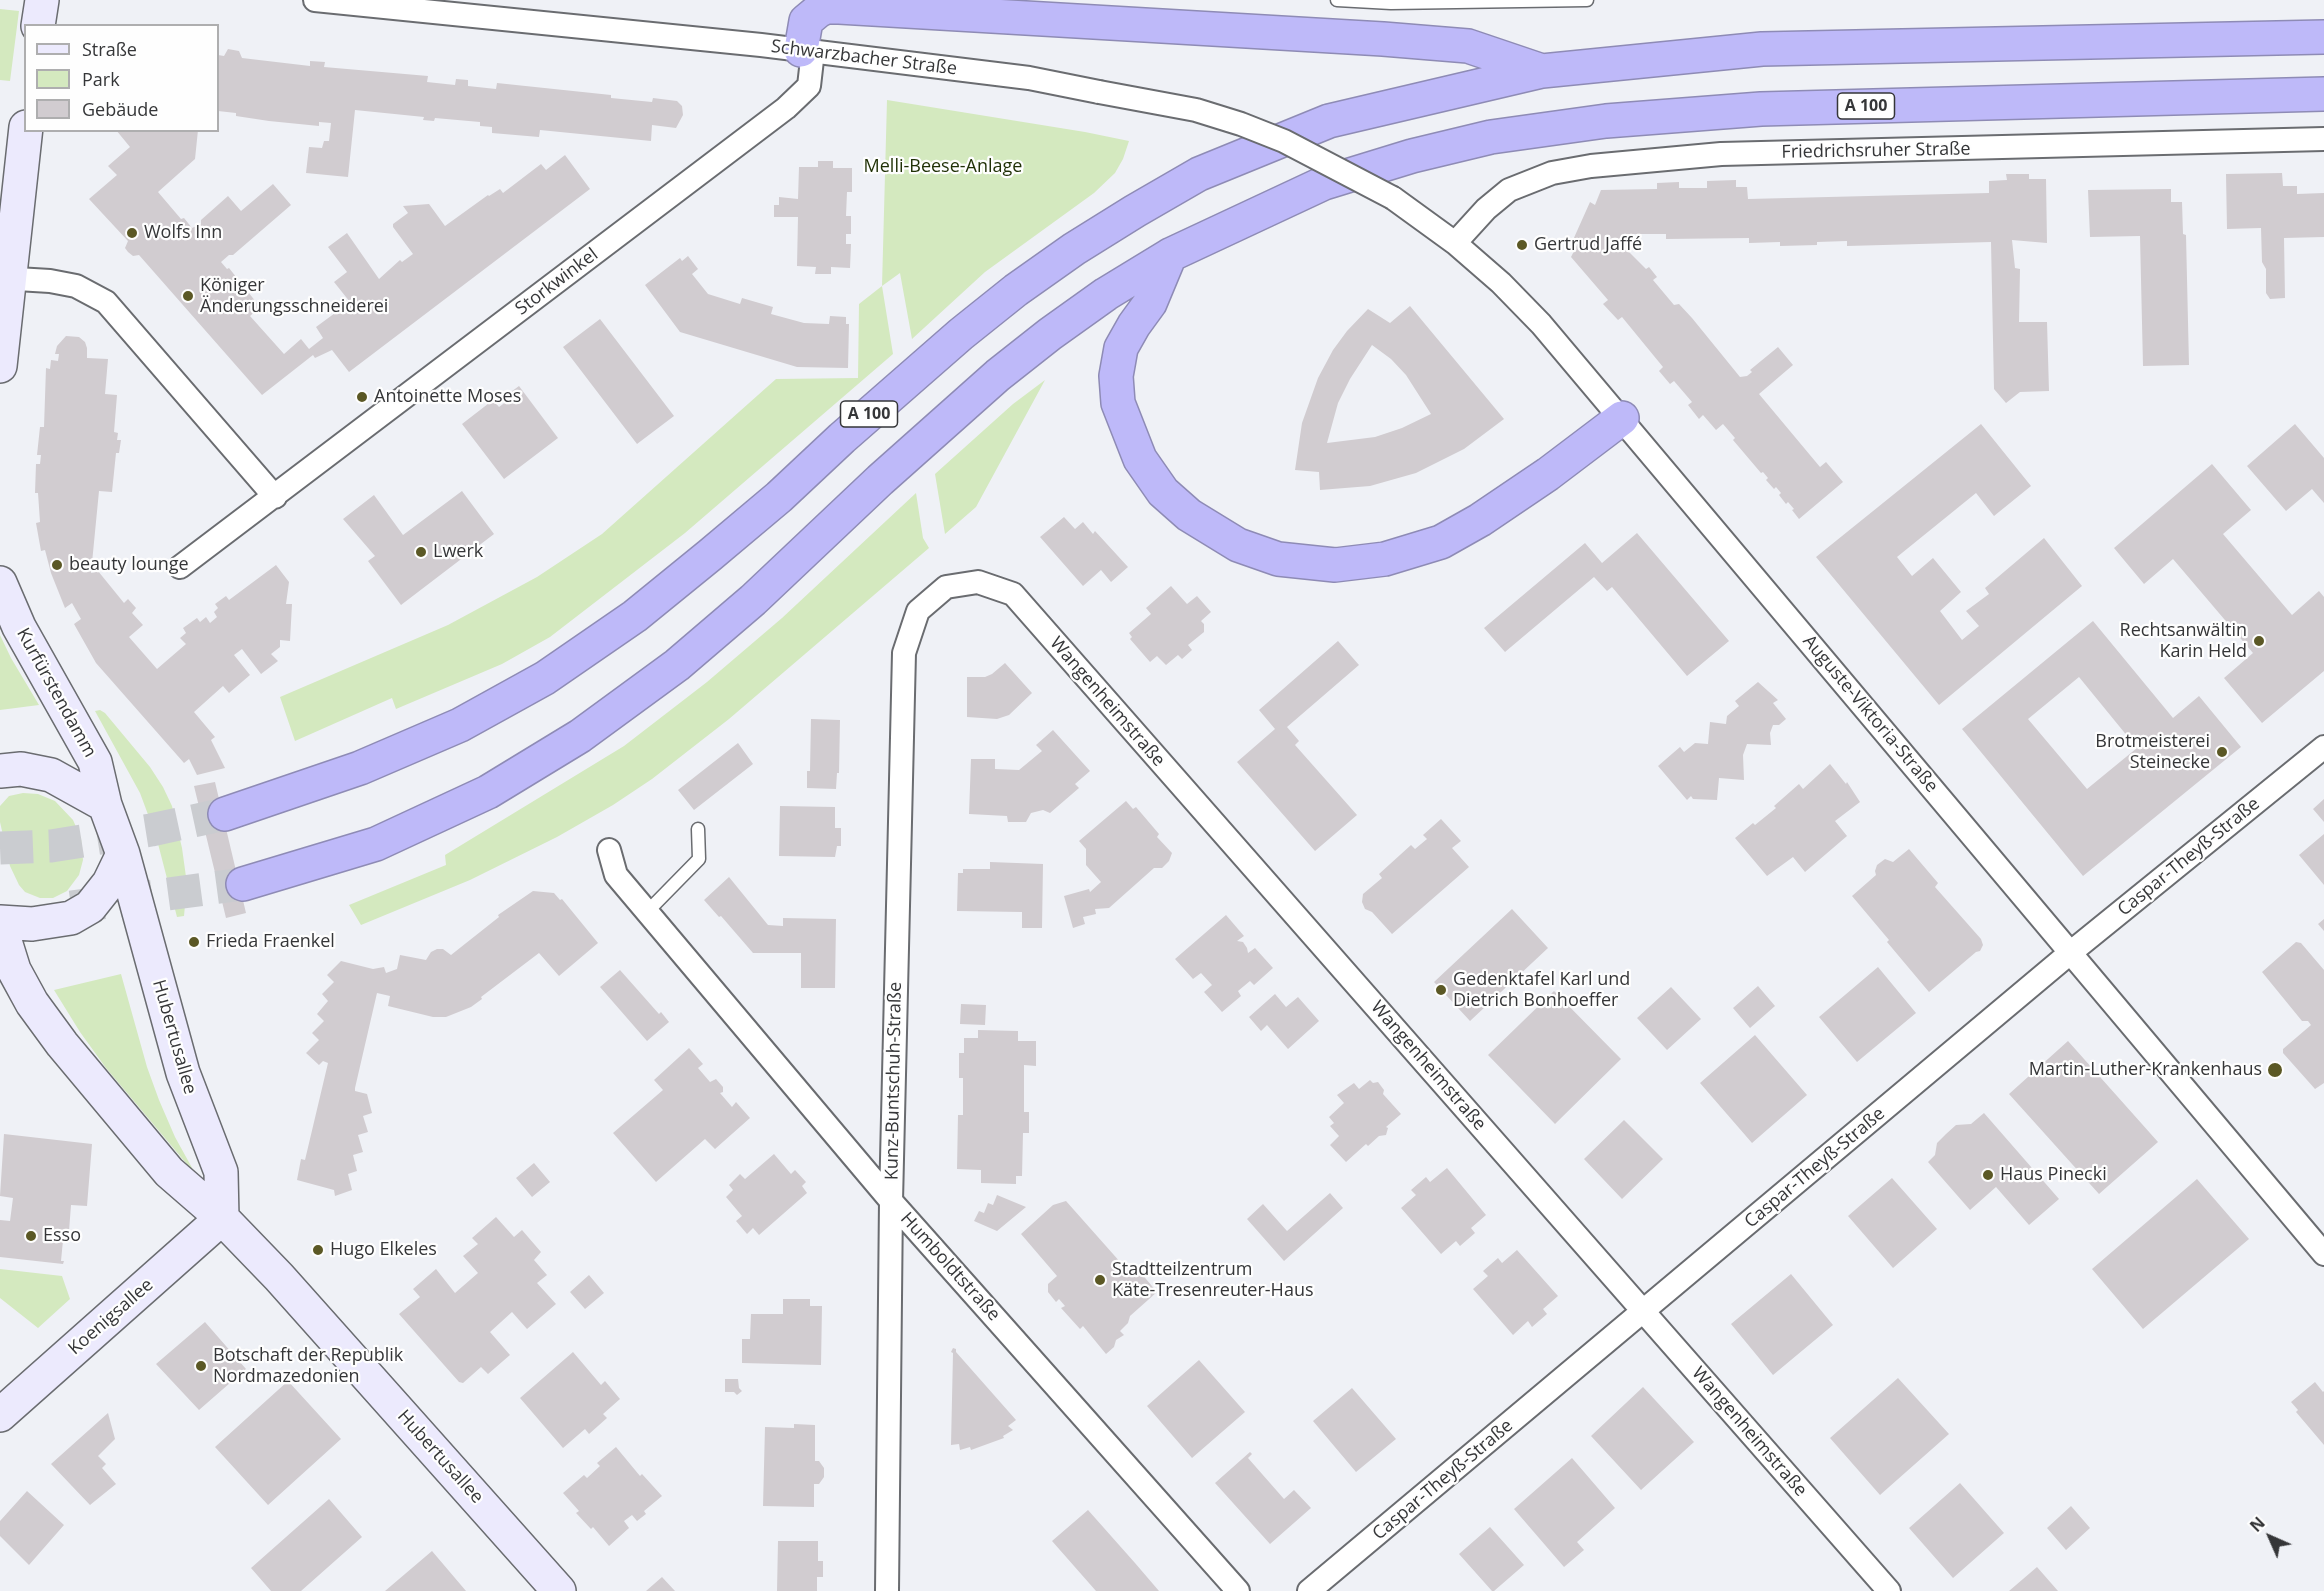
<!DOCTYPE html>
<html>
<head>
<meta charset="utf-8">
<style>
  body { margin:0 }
  #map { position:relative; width:2324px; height:1591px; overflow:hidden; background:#eff1f6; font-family:"Open Sans",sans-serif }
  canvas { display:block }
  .legend { position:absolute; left:24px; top:24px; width:195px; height:108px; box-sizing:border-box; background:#fefefe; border:2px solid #aeaeaf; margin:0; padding:8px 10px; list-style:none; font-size:18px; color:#353638 }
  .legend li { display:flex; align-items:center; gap:12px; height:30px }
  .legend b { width:30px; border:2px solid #aeaeaf }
  .north { position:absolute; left:2240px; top:1507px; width:60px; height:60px; -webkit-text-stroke:4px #fefefe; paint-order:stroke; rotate:315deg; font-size:16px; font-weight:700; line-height:24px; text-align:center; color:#353638 }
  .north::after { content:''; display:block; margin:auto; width:21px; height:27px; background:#353638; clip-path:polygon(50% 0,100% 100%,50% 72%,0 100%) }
</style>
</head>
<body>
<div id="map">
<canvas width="2324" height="1591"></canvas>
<ul class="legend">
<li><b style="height:8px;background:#eceafd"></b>Straße</li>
<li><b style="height:16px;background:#d4e9bf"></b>Park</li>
<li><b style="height:16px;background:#d1ccd0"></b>Gebäude</li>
</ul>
<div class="north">N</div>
</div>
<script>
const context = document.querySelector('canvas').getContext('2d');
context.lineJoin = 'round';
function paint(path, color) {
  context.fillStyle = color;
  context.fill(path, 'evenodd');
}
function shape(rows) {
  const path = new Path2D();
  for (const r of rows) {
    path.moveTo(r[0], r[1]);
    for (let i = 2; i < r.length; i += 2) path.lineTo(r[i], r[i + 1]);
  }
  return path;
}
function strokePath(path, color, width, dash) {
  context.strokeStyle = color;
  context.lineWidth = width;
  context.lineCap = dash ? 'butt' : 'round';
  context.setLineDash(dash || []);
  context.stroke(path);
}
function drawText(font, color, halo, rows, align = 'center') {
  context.font = font + ' "Open Sans",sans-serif';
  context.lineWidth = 4.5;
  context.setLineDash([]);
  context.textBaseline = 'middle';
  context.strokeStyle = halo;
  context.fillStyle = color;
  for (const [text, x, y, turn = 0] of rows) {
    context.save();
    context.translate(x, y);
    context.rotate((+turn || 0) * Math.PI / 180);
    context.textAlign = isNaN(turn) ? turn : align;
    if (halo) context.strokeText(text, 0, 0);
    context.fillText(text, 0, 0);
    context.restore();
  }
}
paint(shape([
  [0,9,19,11,10,81,0,80],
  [887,100,1085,132,1129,141,1123,159,1115,173,1094,193,985,272,912,339,900,273,882,286,893,354,685,533,550,637,502,664,396,709,392,698,295,741,280,697,448,625,537,577,602,534,776,379,858,378,859,304,882,286],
  [1045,380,976,507,945,534,935,474,1013,404],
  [916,493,923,538,929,548,729,719,652,779,613,805,557,837,470,880,361,925,349,905,446,865,445,855,624,746,707,682,782,618],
  [0,635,11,658,39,705,0,710],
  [100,710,105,713,150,767,163,787,172,806,182,848,187,884,184,916,177,917,156,836,140,793,95,711],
  [23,793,38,794,55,801,73,820,81,838,83,860,79,875,67,891,53,898,40,898,25,892,19,885,10,866,0,822,0,806,9,796],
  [121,974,147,1067,159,1100,175,1137,196,1175,106,1068,80,1032,54,990],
  [0,1269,62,1276,70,1299,38,1328,0,1298]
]), '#d4e9bf');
paint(shape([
  [228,49,239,51,242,58,310,66,310,61,325,62,324,67,428,76,427,82,455,85,456,79,468,80,468,86,496,89,497,83,611,95,611,98,652,102,653,98,677,101,682,106,683,115,676,128,652,125,651,141,540,130,539,137,492,133,492,127,480,126,480,122,435,118,434,121,423,120,424,117,355,110,348,177,306,173,309,147,322,148,324,141,329,141,331,123,319,122,319,126,269,121,236,116,236,113,218,111,218,55,224,56],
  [116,130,198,130,195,159,158,192,181,219,184,218,192,228,201,224,201,220,228,196,241,211,273,184,291,205,233,255,229,255,221,262,227,269,229,268,260,307,250,316,284,354,301,339,309,349,323,338,316,327,350,302,334,282,347,272,328,247,347,233,379,279,400,260,402,262,413,254,393,227,393,224,408,213,403,206,429,204,445,226,488,195,489,196,500,189,503,193,541,164,546,170,565,155,590,189,349,372,332,350,315,358,313,355,262,395,139,255,133,256,128,252,125,248,128,241,89,199,117,175,108,166,130,147],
  [818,161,833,161,833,168,852,168,852,192,847,192,846,216,851,216,851,234,846,234,846,244,851,244,850,268,831,267,831,274,815,274,816,267,797,266,798,217,774,217,774,205,779,205,779,197,798,199,799,167,818,167],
  [2282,173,2283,186,2297,186,2297,194,2324,193,2324,237,2284,238,2285,298,2270,299,2266,293,2266,269,2262,262,2261,228,2227,229,2226,174],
  [2006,174,2029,174,2029,179,2046,179,2047,243,2012,240,2015,268,2020,269,2019,322,2047,322,2049,391,2020,392,2006,403,1994,389,1991,242,1847,246,1847,241,1817,242,1817,245,1780,246,1780,242,1749,243,1749,238,1666,239,1666,234,1631,234,1625,248,1646,269,1649,267,1657,277,1653,280,1674,305,1679,304,1692,318,1740,377,1747,376,1752,372,1750,370,1778,347,1793,365,1759,394,1820,467,1826,462,1843,482,1799,519,1792,510,1794,509,1788,502,1786,504,1779,495,1781,493,1776,487,1774,489,1766,480,1768,478,1763,472,1761,473,1733,440,1735,438,1723,424,1716,430,1703,415,1699,419,1688,405,1692,402,1674,381,1670,384,1659,371,1663,367,1622,317,1618,320,1603,304,1608,300,1571,257,1578,243,1573,240,1590,202,1595,205,1601,190,1657,189,1657,183,1679,182,1679,188,1707,188,1707,181,1736,180,1736,187,1747,187,1748,199,1989,193,1989,181,2007,180],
  [2171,189,2171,202,2182,202,2183,234,2186,235,2189,365,2143,366,2140,236,2090,237,2088,190],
  [688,256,698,269,692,274,708,294,740,304,742,298,773,307,771,314,804,323,829,324,830,316,846,317,846,324,849,324,848,368,797,367,680,332,645,285,680,258,682,261],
  [1410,306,1504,419,1464,449,1416,473,1370,486,1320,490,1319,472,1295,470,1302,423,1318,378,1333,350,1347,331,1368,309,1390,323],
  [1372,345,1391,359,1406,375,1431,414,1402,428,1375,437,1327,443,1338,403,1350,379],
  [600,319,674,416,637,444,563,347],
  [66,336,79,337,85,342,87,348,87,358,108,359,105,394,117,395,114,432,118,433,117,440,121,440,119,453,116,453,112,492,99,491,91,573,98,571,124,603,128,599,136,608,132,613,143,625,129,637,157,669,186,644,180,638,186,633,183,628,197,618,200,622,206,617,210,623,217,617,214,612,218,608,215,604,226,596,229,600,276,565,289,582,286,604,292,604,290,641,280,640,280,647,271,654,278,661,261,674,242,649,234,655,250,675,229,693,223,686,194,712,215,737,211,740,225,768,197,775,189,759,184,763,96,663,74,624,81,619,72,603,65,608,51,573,45,550,41,551,36,523,40,522,38,493,35,493,36,464,40,464,41,455,37,455,40,427,44,427,46,368,50,369,51,360,58,361,59,354,55,354,57,346],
  [519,386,558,438,504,479,462,424,493,400,499,407,507,401,504,397],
  [1981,424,2031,486,1994,516,1976,493,1897,557,1912,576,1933,558,1961,592,1940,611,1962,640,1979,626,1966,611,1989,594,1985,588,2044,538,2082,586,1939,705,1816,557],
  [2295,424,2324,458,2324,503,2312,489,2286,511,2247,466],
  [2212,464,2251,510,2223,534,2292,615,2319,591,2324,597,2324,671,2262,723,2224,678,2253,653,2173,559,2144,584,2114,548],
  [462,491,494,534,401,605,368,561,375,556,343,519,374,495,403,535],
  [1064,517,1075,529,1083,522,1093,534,1095,531,1128,567,1111,582,1101,570,1083,586,1040,537],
  [1637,533,1729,641,1687,676,1612,587,1607,591,1594,577,1505,652,1484,628,1585,543,1602,563],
  [1171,586,1187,604,1197,596,1211,612,1201,621,1204,624,1204,632,1188,645,1192,650,1182,659,1178,655,1166,665,1157,656,1150,662,1130,639,1132,637,1129,633,1151,614,1146,608],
  [2093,621,2173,718,2199,696,2241,747,2083,876,1962,729],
  [2079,677,2137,748,2087,789,2028,719],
  [1338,641,1359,665,1287,727,1299,741,1295,745,1357,815,1315,851,1237,762,1275,729,1259,710],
  [1005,663,1032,693,1009,715,997,719,967,717,967,677,985,677,992,674],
  [1758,682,1778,700,1773,703,1786,719,1779,725,1773,725,1770,733,1771,745,1747,744,1743,755,1744,780,1719,778,1717,800,1693,799,1691,796,1687,800,1658,766,1680,747,1684,752,1695,743,1708,744,1710,722,1726,724,1727,716,1739,706,1735,701],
  [811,719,840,720,839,773,837,773,836,789,807,788,807,771,810,771],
  [1053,730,1090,771,1075,784,1079,788,1050,813,1043,810,1031,813,1026,822,1008,822,1007,816,969,814,971,759,995,759,995,769,1019,770,1042,751,1036,745],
  [738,743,753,764,694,810,678,790],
  [1830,764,1846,784,1847,782,1860,802,1835,821,1847,836,1805,872,1793,857,1767,876,1735,838,1753,823,1755,825,1776,808,1774,806,1799,784,1803,789],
  [215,782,246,913,226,918,194,786],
  [2324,799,2324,822,2313,809],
  [1126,801,1133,809,1136,807,1159,834,1157,837,1172,853,1169,861,1162,868,1154,868,1109,908,1095,909,1096,914,1083,917,1085,924,1073,928,1064,896,1089,889,1090,892,1101,882,1086,865,1086,849,1079,841],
  [780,806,835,807,835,828,841,828,841,846,837,846,835,857,779,856],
  [1441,819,1461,841,1452,848,1469,867,1392,934,1372,912,1365,909,1362,902,1363,894,1382,878,1379,874,1411,845,1415,849,1427,839,1423,835],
  [2324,834,2324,885,2299,855],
  [1909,849,1938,883,1935,887,1981,939,1983,945,1980,951,1976,952,1929,992,1887,942,1889,940,1852,896,1876,875,1875,871,1877,865,1885,859,1893,862],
  [990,862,1043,864,1042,928,1022,928,1022,912,957,911,958,873,963,873,963,869,990,869],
  [729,877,768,925,783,926,783,918,836,919,835,988,801,988,801,953,753,953,721,916,719,917,704,900],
  [533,891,554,893,560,900,562,899,598,943,559,976,539,953,481,997,482,999,471,1007,446,1017,433,1017,388,1006,390,996,377,993,355,1088,355,1091,367,1094,372,1113,363,1116,368,1132,358,1135,363,1152,353,1155,357,1171,348,1174,352,1190,335,1196,334,1190,297,1180,301,1159,305,1160,328,1063,323,1061,319,1065,306,1053,319,1040,312,1033,324,1021,317,1014,328,1001,322,994,334,982,327,975,341,961,373,969,384,967,386,973,397,969,400,955,426,960,431,952,437,949,443,949,451,955,499,917,498,915],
  [1512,909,1548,948,1470,1021,1434,982],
  [1226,915,1244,936,1237,941,1243,942,1247,948,1248,953,1255,948,1273,968,1254,985,1250,981,1238,991,1241,996,1222,1012,1204,992,1212,985,1201,973,1193,979,1175,959],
  [2324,919,2324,931,2318,924],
  [2296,942,2301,943,2324,970,2324,1083,2315,1089,2283,1053,2283,1049,2311,1025,2308,1021,2302,1021,2262,972],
  [1878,967,1916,1013,1857,1062,1819,1017],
  [620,970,659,1014,661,1012,669,1022,647,1041,600,987],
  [1758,986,1775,1006,1750,1028,1733,1008],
  [1671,987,1701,1019,1667,1050,1637,1018],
  [1554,991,1621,1059,1555,1124,1488,1055],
  [1275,994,1286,1007,1298,997,1319,1021,1288,1049,1267,1025,1261,1031,1249,1017],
  [961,1004,986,1005,985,1025,960,1024],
  [978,1030,1018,1031,1018,1041,1036,1041,1036,1066,1024,1065,1024,1112,1029,1112,1029,1133,1023,1133,1022,1176,1016,1176,1016,1184,981,1183,981,1170,957,1169,958,1115,963,1115,963,1078,959,1078,959,1053,964,1053,964,1038,978,1038],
  [1755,1035,1807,1095,1752,1143,1700,1083],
  [2068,1041,2158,1142,2099,1194,2009,1094],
  [689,1048,703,1064,698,1068,710,1082,716,1079,723,1087,723,1092,720,1093,732,1107,736,1102,750,1118,715,1149,705,1139,656,1182,613,1133,663,1090,654,1080],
  [1370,1080,1373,1083,1378,1082,1384,1090,1383,1094,1401,1114,1386,1127,1388,1128,1386,1135,1379,1136,1368,1146,1366,1144,1346,1162,1330,1145,1339,1136,1330,1126,1334,1123,1329,1117,1344,1103,1337,1095,1354,1083,1359,1089],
  [1984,1113,2059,1199,2029,1225,1996,1187,1970,1210,1928,1162,1935,1155,1937,1143,1946,1134,1956,1125,1971,1124],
  [1624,1120,1663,1159,1622,1199,1584,1159],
  [4,1134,92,1144,87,1206,71,1205,69,1231,64,1230,61,1261,64,1261,63,1264,0,1257,0,1220,10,1221,13,1198,0,1196],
  [774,1154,791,1174,795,1170,806,1182,802,1186,807,1193,759,1235,753,1228,747,1234,736,1221,742,1216,726,1197,733,1190,729,1185,740,1174,745,1179],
  [534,1163,550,1182,532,1197,516,1178],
  [1447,1168,1486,1215,1471,1228,1475,1233,1460,1246,1456,1241,1441,1254,1401,1208,1416,1195,1411,1190,1426,1177,1430,1182],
  [1892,1178,1937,1229,1893,1268,1848,1216],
  [2197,1179,2249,1239,2143,1329,2092,1269],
  [1330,1193,1343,1208,1284,1261,1247,1219,1263,1204,1287,1231],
  [997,1195,1026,1207,997,1231,974,1221,979,1211,984,1213,988,1203,993,1205],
  [1066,1201,1129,1272,1135,1266,1157,1292,1130,1316,1128,1323,1120,1331,1124,1335,1116,1340,1114,1347,1106,1354,1083,1326,1080,1329,1061,1308,1065,1306,1059,1299,1056,1302,1048,1292,1048,1284,1057,1276,1021,1234,1053,1205],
  [496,1217,514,1237,522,1230,541,1252,534,1260,547,1275,537,1283,556,1304,527,1329,512,1312,490,1332,510,1355,488,1374,481,1367,463,1383,459,1382,399,1314,420,1297,413,1289,436,1269,455,1293,478,1273,463,1256,478,1244,472,1238],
  [1517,1250,1558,1296,1543,1309,1547,1314,1532,1327,1528,1321,1513,1335,1473,1289,1488,1276,1483,1271,1498,1258,1502,1263],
  [1791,1274,1833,1325,1773,1375,1731,1324],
  [589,1275,604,1293,585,1309,570,1292],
  [783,1299,810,1299,810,1306,822,1306,821,1365,742,1363,742,1339,750,1339,751,1314,783,1314],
  [205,1322,246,1369,199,1410,156,1364],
  [953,1348,956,1349,956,1352,1016,1420,1008,1426,1013,1430,1003,1436,1004,1438,971,1450,970,1447,960,1450,959,1444,951,1445,953,1353,951,1352],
  [573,1352,601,1385,605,1381,620,1399,603,1414,607,1418,589,1434,585,1429,563,1448,520,1398],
  [1199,1360,1245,1412,1192,1458,1147,1406],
  [1898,1378,1949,1434,1880,1495,1830,1438],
  [725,1379,738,1379,739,1388,742,1391,737,1395,734,1392,725,1392],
  [288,1381,341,1439,268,1505,215,1447],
  [2315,1382,2323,1392,2324,1391,2324,1445,2296,1412,2298,1410,2291,1402],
  [1643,1387,1694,1442,1641,1490,1591,1436],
  [1352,1388,1396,1439,1356,1472,1313,1421],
  [108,1413,115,1439,98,1456,106,1464,102,1468,116,1484,90,1505,51,1464],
  [794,1424,815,1425,815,1461,819,1461,824,1468,824,1477,819,1484,814,1484,814,1507,763,1506,765,1427,794,1428],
  [616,1447,640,1476,642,1474,662,1496,644,1511,646,1514,637,1521,632,1515,624,1521,629,1528,609,1546,593,1527,591,1529,576,1513,579,1511,563,1493,584,1475,587,1478,600,1466,597,1463],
  [1250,1452,1252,1454,1248,1458,1284,1499,1294,1490,1311,1508,1270,1544,1215,1483],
  [1572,1458,1615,1508,1577,1542,1584,1550,1564,1567,1514,1509],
  [1960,1483,2004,1533,1953,1578,1909,1528],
  [27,1491,64,1525,29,1565,0,1536,0,1521],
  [329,1499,362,1537,301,1591,271,1591,251,1568],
  [2071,1506,2090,1528,2066,1550,2047,1528],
  [1088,1510,1135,1563,1159,1591,1096,1591,1052,1541],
  [1490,1527,1524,1565,1494,1591,1492,1591,1459,1554],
  [778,1541,818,1541,818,1561,823,1561,823,1577,817,1577,817,1591,777,1591],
  [432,1551,466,1591,385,1591],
  [2037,1567,2058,1591,2009,1591],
  [662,1577,675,1591,646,1591]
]), '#d1ccd0');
strokePath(shape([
  [0,848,51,846,151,830,225,814],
  [71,907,243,884]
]), '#caccd0', 33, [33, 16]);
const service = shape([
  [1337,0,1391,3,1587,0],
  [647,912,699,859,698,829]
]);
const minor = shape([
  [315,0,761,45,1029,78,1099,92],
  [1393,198,1455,243,1501,283,1541,324,2324,1254],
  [1455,243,1486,209,1509,190,1552,173,1591,166,1721,154,2324,139],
  [0,278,50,281,76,286,106,302,275,497],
  [180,567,786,108,809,86,813,51],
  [609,850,616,875,891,1201,1238,1591],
  [887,1591,891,1201,904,653,918,611,946,587,978,582,1013,594,1889,1591],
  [1309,1591,2070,953,2324,747]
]);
const secondary = shape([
  [38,26,42,0],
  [0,366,26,127],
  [0,583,19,627,95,762,105,805,123,854,183,1073,221,1172,222,1218],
  [0,771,21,769,51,775,105,805],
  [0,922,32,924,71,918,90,907,109,883,123,854],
  [0,925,14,970,32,1003,62,1044,169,1172,222,1218,279,1277,559,1591],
  [0,1415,222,1218]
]);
const motorway = shape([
  [801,50,806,21,818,11,826,7,839,7,1383,39,1468,46,1542,71],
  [1170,255,1150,303,1134,325,1121,348,1116,376,1118,403,1140,459,1163,492,1189,515,1238,545,1278,559,1335,565,1385,559,1441,542,1480,520,1548,474,1622,418],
  [225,814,360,768,460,725,545,678,635,616,710,555,779,497,842,438,961,334,1016,290,1074,249,1135,211,1199,174,1329,121,1542,71,1762,49,2324,37],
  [243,884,376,844,488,792,580,736,677,665,753,600,880,480,998,375,1050,334,1106,294,1170,255,1324,183,1412,156,1491,137,1606,121,1761,109,2324,94]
]);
strokePath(service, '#6a6c70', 15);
strokePath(minor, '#6a6c70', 26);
strokePath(secondary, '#6a6c70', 36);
strokePath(motorway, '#8e8bb5', 36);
strokePath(service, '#fff', 12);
strokePath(minor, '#fff', 22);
strokePath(secondary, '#eceafd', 33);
strokePath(motorway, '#beb9f9', 33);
const minorBridge = shape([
  [1099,92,1196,110,1241,124,1284,141,1393,198]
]);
strokePath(minorBridge, '#6a6c70', 26, []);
strokePath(minorBridge, '#fff', 22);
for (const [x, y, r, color] of [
  [132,233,6,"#5b5825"],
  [1522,245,6,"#5b5825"],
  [188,296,6,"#5b5825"],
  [362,397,6,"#5b5825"],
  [421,552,6,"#5b5825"],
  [57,565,6,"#5b5825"],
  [2259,641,6,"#5b5825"],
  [2222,752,6,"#5b5825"],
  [194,942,6,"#5b5825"],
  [1441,990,6,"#5b5825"],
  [2275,1070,8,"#5b5825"],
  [1988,1175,6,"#5b5825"],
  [31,1236,6,"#5b5825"],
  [318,1250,6,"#5b5825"],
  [1100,1280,6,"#5b5825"],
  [201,1366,6,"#5b5825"]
]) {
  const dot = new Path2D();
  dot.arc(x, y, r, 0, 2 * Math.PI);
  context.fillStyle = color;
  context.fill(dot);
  strokePath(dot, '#fefefe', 2);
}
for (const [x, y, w] of [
  [1866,106,57],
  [869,414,57]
]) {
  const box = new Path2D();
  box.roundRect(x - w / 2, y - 13, w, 26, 4.5);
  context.fillStyle = '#fefefe';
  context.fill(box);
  strokePath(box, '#353638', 1.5);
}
drawText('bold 16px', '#353638', null, [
  ["A 100",1866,106],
  ["A 100",869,414]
]);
drawText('18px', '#353638', '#fefefe', [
  ["Schwarzbacher Straße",864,58,7],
  ["Friedrichsruher Straße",1876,151,-1],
  ["Storkwinkel",557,282,-37],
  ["Kurfürstendamm",56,693,61],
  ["Wangenheimstraße",1107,702,49],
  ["Auguste-Viktoria-Straße",1870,714,50],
  ["Caspar-Theyß-Straße",2189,857,-39],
  ["Hubertusallee",174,1037,74],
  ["Wangenheimstraße",1428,1066,49],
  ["Kunz-Buntschuh-Straße",894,1081,-89],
  ["Caspar-Theyß-Straße",1815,1168,-40],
  ["Humboldtstraße",950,1267,48],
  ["Koenigsallee",111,1317,-41],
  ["Wangenheimstraße",1749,1432,49],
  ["Hubertusallee",440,1457,48],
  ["Caspar-Theyß-Straße",1443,1480,-40]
]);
drawText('18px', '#1f3005', '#fefefe', [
  ["Melli-Beese-Anlage",943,167]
]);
drawText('18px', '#353638', '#fefefe', [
  ["Wolfs Inn",144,233],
  ["Gertrud Jaffé",1534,245],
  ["Königer",200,286],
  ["Änderungsschneiderei",200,307],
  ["Antoinette Moses",374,397],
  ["Lwerk",433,552],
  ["beauty lounge",69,565],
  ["Rechtsanwältin",2247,631,"right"],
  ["Karin Held",2247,652,"right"],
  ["Brotmeisterei",2210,742,"right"],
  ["Steinecke",2210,763,"right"],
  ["Frieda Fraenkel",206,942],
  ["Gedenktafel Karl und",1453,980],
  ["Dietrich Bonhoeffer",1453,1001],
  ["Martin-Luther-Krankenhaus",2262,1070,"right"],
  ["Haus Pinecki",2000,1175],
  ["Esso",43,1236],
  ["Hugo Elkeles",330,1250],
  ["Stadtteilzentrum",1112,1270],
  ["Käte-Tresenreuter-Haus",1112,1291],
  ["Botschaft der Republik",213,1356],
  ["Nordmazedonien",213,1377]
], 'left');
</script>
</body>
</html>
